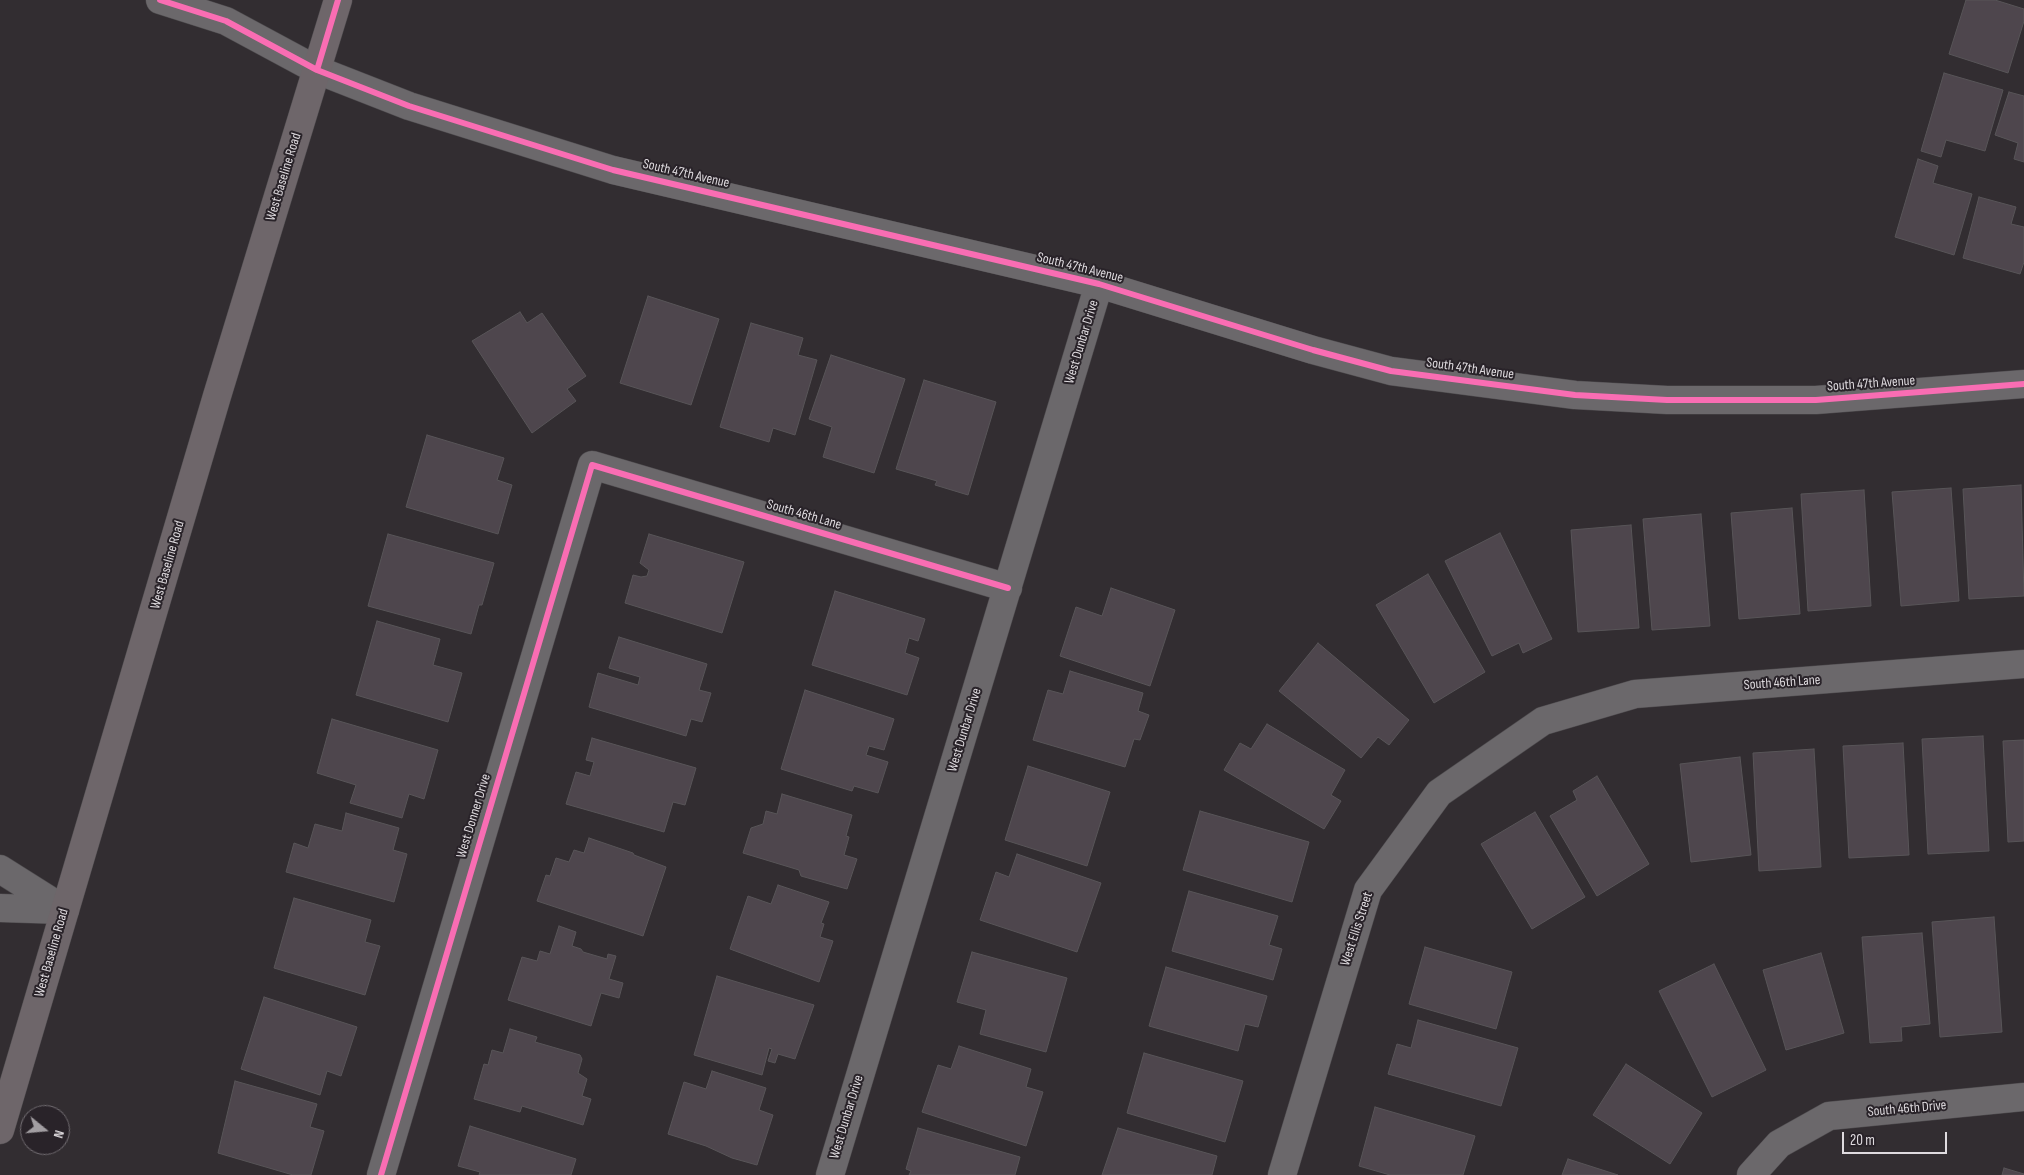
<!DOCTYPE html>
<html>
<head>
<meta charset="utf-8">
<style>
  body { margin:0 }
  #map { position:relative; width:2024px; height:1175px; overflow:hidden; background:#322d31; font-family:"Sofia Sans Condensed",sans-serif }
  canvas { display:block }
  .north { position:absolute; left:20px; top:1105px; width:50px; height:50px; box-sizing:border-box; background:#292329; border:1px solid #726d72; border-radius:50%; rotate:107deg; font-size:14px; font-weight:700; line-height:20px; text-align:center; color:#dfdbdf }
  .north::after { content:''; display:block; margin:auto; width:18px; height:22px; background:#a29ea2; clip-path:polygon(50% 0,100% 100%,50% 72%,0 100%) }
  .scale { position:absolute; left:1842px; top:1132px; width:105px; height:22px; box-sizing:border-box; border:2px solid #dfdbdf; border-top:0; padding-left:6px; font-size:15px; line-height:18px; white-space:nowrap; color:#dfdbdf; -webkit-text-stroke:4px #292329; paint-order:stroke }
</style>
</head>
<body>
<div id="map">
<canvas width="2024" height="1175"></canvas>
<div class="north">N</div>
<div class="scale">20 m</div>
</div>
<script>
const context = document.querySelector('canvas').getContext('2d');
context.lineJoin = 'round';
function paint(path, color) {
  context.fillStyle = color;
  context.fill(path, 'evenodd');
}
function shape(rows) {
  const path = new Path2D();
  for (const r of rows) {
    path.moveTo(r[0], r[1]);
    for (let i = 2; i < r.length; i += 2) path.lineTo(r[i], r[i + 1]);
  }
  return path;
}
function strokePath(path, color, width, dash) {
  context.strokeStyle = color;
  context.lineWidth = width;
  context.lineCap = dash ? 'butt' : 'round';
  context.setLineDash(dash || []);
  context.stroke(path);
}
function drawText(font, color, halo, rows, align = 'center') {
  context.font = font + ' "Sofia Sans Condensed",sans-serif';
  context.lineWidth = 4;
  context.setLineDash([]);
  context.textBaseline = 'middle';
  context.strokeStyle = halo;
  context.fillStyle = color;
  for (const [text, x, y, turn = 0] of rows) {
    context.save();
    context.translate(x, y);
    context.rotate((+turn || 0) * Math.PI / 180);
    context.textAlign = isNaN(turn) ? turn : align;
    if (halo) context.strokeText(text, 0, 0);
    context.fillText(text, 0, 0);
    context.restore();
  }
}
const building = shape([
  [1966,0,1995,0,2024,9,2024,21,2008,73,1949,54,1966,0],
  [1944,73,2003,90,1985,151,1946,140,1941,157,1921,151,1944,73],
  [2009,92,2024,96,2024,162,2014,159,2018,143,1995,135,2009,92],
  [1918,159,1938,166,1933,183,1972,194,1954,255,1895,237,1918,159],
  [1979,197,2016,207,2011,224,2024,227,2024,262,2020,274,1963,258,1979,197],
  [648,296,719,319,691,405,620,383,648,296],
  [520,312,527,323,542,313,586,376,567,389,576,401,532,433,472,341,520,312],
  [751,323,803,338,798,355,817,360,795,435,773,428,769,442,720,427,751,323],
  [831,355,905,379,874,473,823,457,832,427,809,419,831,355],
  [924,380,996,402,968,495,935,485,937,481,896,469,924,380],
  [427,435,504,458,497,480,512,485,498,534,406,507,427,435],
  [2021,485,2024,596,1969,599,1963,489,2021,485],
  [1951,488,1959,601,1901,606,1892,492,1951,488],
  [1864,490,1871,606,1808,611,1801,494,1864,490],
  [1792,508,1800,614,1739,619,1731,513,1792,508],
  [1701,514,1710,626,1652,630,1643,519,1701,514],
  [1631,525,1639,628,1578,632,1571,530,1631,525],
  [1500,533,1552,639,1523,653,1519,643,1492,656,1445,561,1500,533],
  [388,534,494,563,482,605,479,605,471,634,368,606,388,534],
  [649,534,744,562,722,633,625,603,633,575,641,577,647,576,649,570,640,563,649,534],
  [1428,574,1485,672,1434,703,1376,605,1428,574],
  [1111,588,1175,610,1150,686,1060,656,1076,607,1102,616,1111,588],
  [835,591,925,619,918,641,909,638,905,653,919,658,907,695,812,665,835,591],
  [377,621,440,639,433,665,462,673,448,722,356,695,377,621],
  [619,637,707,664,699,690,711,693,702,722,691,719,686,736,589,707,598,673,638,685,640,677,609,668,619,637],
  [1318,643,1409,720,1389,745,1378,737,1361,758,1279,691,1318,643],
  [1070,671,1143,693,1138,711,1149,715,1140,740,1134,739,1125,767,1033,740,1048,690,1063,694,1070,671],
  [805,690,894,719,884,750,869,746,866,755,888,762,878,793,854,786,852,791,781,769,805,690],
  [332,719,438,750,424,799,409,794,402,818,350,803,356,785,317,773,332,719],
  [1267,724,1345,770,1331,795,1341,801,1324,829,1224,770,1240,743,1251,749,1267,724],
  [1983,736,1989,851,1928,854,1922,739,1983,736],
  [592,738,696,768,685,805,673,802,664,832,566,804,576,772,590,776,594,762,586,760,592,738],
  [2024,740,2024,841,2008,842,2003,741,2024,740],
  [1903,743,1909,855,1849,858,1843,746,1903,743],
  [1814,749,1821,867,1759,871,1753,753,1814,749],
  [1740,757,1751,855,1691,862,1680,764,1740,757],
  [1028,766,1110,792,1087,866,1005,840,1028,766],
  [1597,776,1649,864,1597,896,1550,816,1577,800,1573,791,1597,776],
  [782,794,852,815,846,836,849,837,844,855,857,859,847,889,801,876,799,870,743,853,751,828,763,824,766,811,777,814,782,794],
  [1200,811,1309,842,1292,902,1183,870,1200,811],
  [1535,812,1585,897,1532,929,1481,844,1535,812],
  [346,813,399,828,393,850,407,854,394,902,286,872,294,843,308,848,315,824,342,831,346,813],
  [589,838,633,853,634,855,666,867,643,936,537,901,546,875,550,876,556,858,569,862,574,850,584,853,589,838],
  [1017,854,1101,883,1077,952,980,920,996,872,1009,877,1017,854],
  [778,885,829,902,821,923,824,924,820,937,833,941,819,982,730,949,748,896,771,904,778,885],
  [1189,891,1278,916,1269,945,1282,949,1273,980,1172,951,1189,891],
  [294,898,371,920,365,942,380,946,365,995,274,968,294,898],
  [1994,917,2002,1032,1940,1037,1932,922,1994,917],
  [559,926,576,932,572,946,581,949,583,952,607,959,608,954,616,956,609,979,623,983,619,998,601,993,591,1026,508,1000,522,957,537,961,540,951,550,954,559,926],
  [1922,933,1930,1024,1901,1027,1902,1041,1870,1043,1862,937,1922,933],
  [1425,947,1512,972,1496,1029,1409,1004,1425,947],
  [972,952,1067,978,1046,1052,980,1034,986,1010,957,1002,972,952],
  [1821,953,1844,1033,1786,1050,1763,970,1821,953],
  [1714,964,1766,1070,1712,1097,1659,991,1714,964],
  [1166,967,1267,996,1258,1027,1245,1024,1238,1051,1149,1026,1166,967],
  [717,976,814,1005,795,1059,778,1054,775,1063,768,1061,772,1049,769,1048,762,1075,694,1055,717,976],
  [264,997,357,1027,341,1076,327,1071,320,1095,241,1069,264,997],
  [1418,1020,1518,1048,1501,1106,1388,1074,1397,1044,1411,1048,1418,1020],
  [510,1029,537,1037,535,1042,580,1055,582,1059,578,1073,587,1079,582,1096,591,1099,583,1125,522,1106,520,1112,474,1099,484,1064,488,1065,492,1050,503,1053,510,1029],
  [959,1046,1031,1069,1026,1087,1043,1092,1026,1146,922,1112,938,1065,951,1069,959,1046],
  [1144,1053,1243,1081,1225,1142,1127,1113,1144,1053],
  [1626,1064,1702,1113,1670,1164,1593,1115,1626,1064],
  [712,1071,766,1088,759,1110,773,1115,757,1165,732,1158,706,1146,668,1134,684,1082,706,1089,712,1071],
  [235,1081,317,1104,310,1127,324,1131,311,1175,293,1175,218,1153,235,1081],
  [1375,1107,1475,1136,1463,1175,1390,1175,1359,1166,1375,1107],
  [470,1126,576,1159,571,1175,479,1175,480,1172,458,1166,470,1126],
  [918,1128,1020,1157,1015,1175,909,1175,911,1171,906,1169,918,1128],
  [1118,1128,1217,1156,1212,1175,1102,1175,1118,1128],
  [1568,1159,1618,1175,1562,1175,1568,1159],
  [2004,1168,2024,1174,2024,1175,2002,1175,2004,1168]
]);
paint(building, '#4e464d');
strokePath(building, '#585558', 1);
const minor = shape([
  [160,0,226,21,317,70,409,106,613,170,1099,284,1313,350,1391,371,1575,395,1667,400,1816,400,2024,384],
  [0,869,65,910],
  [0,908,63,910],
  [381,1175,592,465,1008,588],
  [830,1175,1099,284],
  [1282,1175,1368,890,1439,793,1543,721,1635,694,2024,664],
  [1751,1175,1779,1144,1829,1116,2024,1097]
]);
const major = shape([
  [0,1130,217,396,338,0]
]);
strokePath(minor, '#4d4a4d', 29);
strokePath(major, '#4d4a4d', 29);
strokePath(minor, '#6b686b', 28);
strokePath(major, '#6e666a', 28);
strokePath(shape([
  [160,0,226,21,317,70,409,106,613,170,1099,284,1313,350,1391,371,1575,395,1667,400,1816,400,2024,384],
  [317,70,338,0],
  [381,1175,592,465,1008,588]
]), '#f96db3', 6);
drawText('14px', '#dfdbdf', '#292329', [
  ["South 47th Avenue",686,174,13],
  ["West Baseline Road",284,177,-73],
  ["South 47th Avenue",1080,268,14],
  ["West Dunbar Drive",1082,342,-73],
  ["South 47th Avenue",1470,369,8],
  ["South 47th Avenue",1871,384,-4],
  ["South 46th Lane",804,515,16],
  ["West Baseline Road",168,565,-74],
  ["South 46th Lane",1782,683,-4],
  ["West Dunbar Drive",965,730,-73],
  ["West Donner Drive",474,816,-73],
  ["West Ellis Street",1357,929,-72],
  ["West Baseline Road",52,953,-74],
  ["South 46th Drive",1907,1109,-5],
  ["West Dunbar Drive",847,1117,-73]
]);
</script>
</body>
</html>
